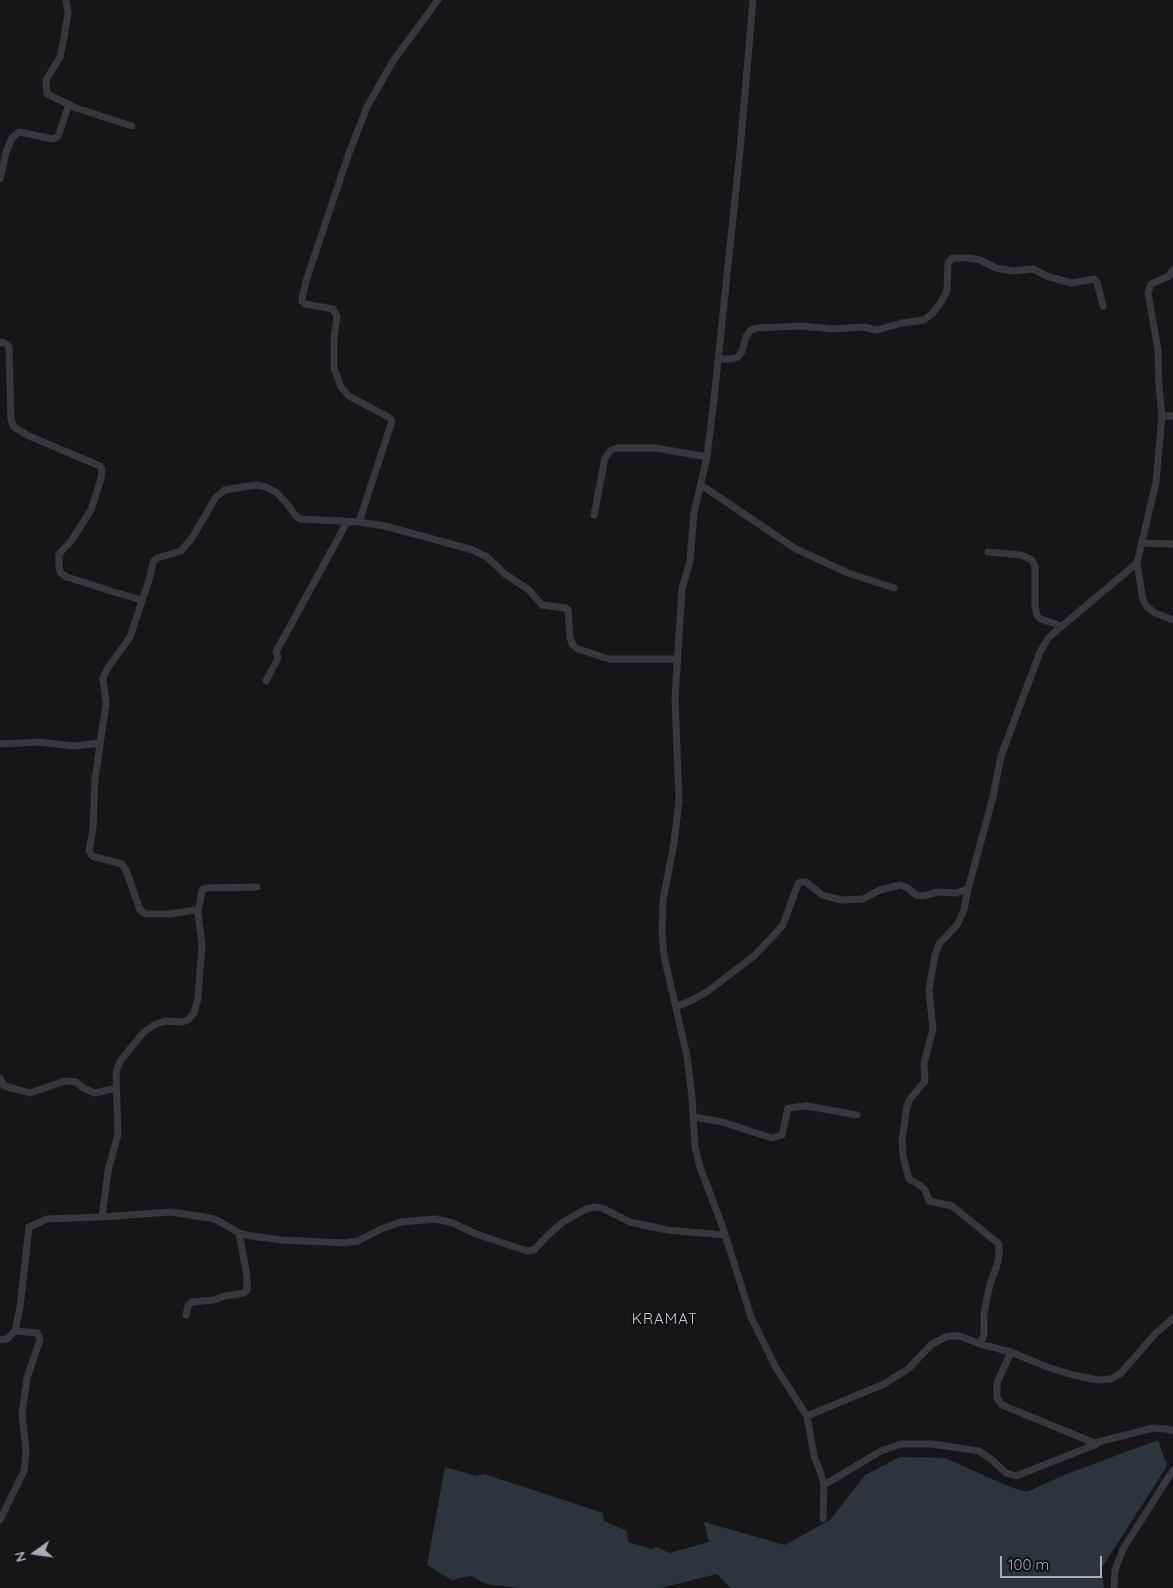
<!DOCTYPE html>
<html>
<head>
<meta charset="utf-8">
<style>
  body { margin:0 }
  #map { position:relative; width:1173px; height:1588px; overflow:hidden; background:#161618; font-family:Quicksand,sans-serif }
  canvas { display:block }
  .north { position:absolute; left:10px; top:1528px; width:50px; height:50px; -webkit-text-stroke:4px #111113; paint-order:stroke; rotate:256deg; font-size:14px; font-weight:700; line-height:20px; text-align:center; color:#a8adb8 }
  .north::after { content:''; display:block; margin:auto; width:18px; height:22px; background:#a8adb8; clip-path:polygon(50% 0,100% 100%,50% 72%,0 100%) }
  .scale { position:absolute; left:1000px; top:1556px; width:102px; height:22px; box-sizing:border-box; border:2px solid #a8adb8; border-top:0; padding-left:6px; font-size:15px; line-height:18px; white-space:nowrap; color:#a8adb8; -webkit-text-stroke:4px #111113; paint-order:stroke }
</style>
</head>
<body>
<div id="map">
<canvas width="1173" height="1588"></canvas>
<div class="north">N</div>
<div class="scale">100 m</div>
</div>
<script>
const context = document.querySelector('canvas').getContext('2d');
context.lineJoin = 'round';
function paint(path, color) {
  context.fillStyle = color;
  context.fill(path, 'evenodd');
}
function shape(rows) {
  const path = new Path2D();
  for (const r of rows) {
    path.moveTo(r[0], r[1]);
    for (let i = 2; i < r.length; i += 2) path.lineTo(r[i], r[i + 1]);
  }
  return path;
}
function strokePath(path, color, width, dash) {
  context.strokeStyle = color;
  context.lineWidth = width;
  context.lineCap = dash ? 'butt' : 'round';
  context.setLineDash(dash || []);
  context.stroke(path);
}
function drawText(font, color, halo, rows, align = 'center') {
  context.font = font + ' Quicksand,sans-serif';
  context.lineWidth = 4;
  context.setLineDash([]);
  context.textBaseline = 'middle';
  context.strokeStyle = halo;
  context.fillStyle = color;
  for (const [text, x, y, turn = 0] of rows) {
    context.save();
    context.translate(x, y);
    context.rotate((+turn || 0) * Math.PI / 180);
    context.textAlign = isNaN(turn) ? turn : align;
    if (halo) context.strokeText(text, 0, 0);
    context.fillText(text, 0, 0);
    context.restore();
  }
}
paint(shape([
  [1158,1440,1167,1466,1101,1569,1104,1588,731,1588,717,1574,661,1588,519,1588,486,1584,471,1576,452,1580,427,1565,445,1467,477,1476,484,1474,603,1513,604,1521,627,1531,628,1542,651,1549,657,1547,669,1553,709,1542,704,1522,785,1545,830,1520,865,1475,900,1457,945,1458,1010,1487,1027,1492,1064,1475]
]), '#2c353c');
strokePath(shape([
  [66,0,68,13,63,43,60,57,46,80,47,94,76,108,132,126],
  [753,0,740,151,714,399,707,457,694,513,690,561,682,589,675,698,679,800,674,843,663,900,662,933,664,956,687,1056,692,1097,695,1147,700,1167,723,1228,751,1317,776,1368,807,1416,814,1456,820,1471,824,1485,823,1519],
  [0,179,6,152,12,138,19,132,53,139,57,137,59,134,69,104],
  [0,343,2,342,6,344,9,347,11,420,14,427,29,436,100,466,102,469,101,479,91,510,71,541,59,554,59,568,61,573,67,577,114,592,142,600],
  [719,359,732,359,738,357,742,351,746,337,750,331,756,328,801,326,832,329,863,327,877,330,902,323,924,320,933,313,941,302,947,291,948,263,952,258,969,258,980,260,996,268,1013,271,1033,269,1049,277,1072,283,1094,279,1097,282,1103,306],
  [1162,416,1173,416],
  [701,485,796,549,848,573,894,588],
  [594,515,605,458,611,450,618,448,656,448,707,457],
  [359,522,392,421,390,418,349,396,341,387,334,368,334,339,337,316,333,309,305,304,302,301,302,298,306,281,349,153,367,107,393,61,438,0],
  [1143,543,1173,544],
  [988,552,1021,555,1032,560,1035,566,1035,606,1037,615,1040,619,1062,626],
  [1137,563,1143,600,1147,607,1155,613,1173,620],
  [266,681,278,658,276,652,347,522],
  [0,744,38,742,75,746,100,743],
  [198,913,202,890,206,888,257,887],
  [676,1007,694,999,708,991,754,956,773,936,783,925,798,884,801,882,806,882,822,895,841,900,863,899,880,890,900,885,908,888,916,895,923,896,938,892,956,893,968,889],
  [0,1078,3,1085,8,1087,30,1093,65,1081,76,1082,83,1088,95,1093,116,1088],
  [694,1117,722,1122,772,1138,782,1135,788,1108,807,1106,857,1115],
  [102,1217,108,1171,118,1134,116,1072,120,1061,144,1032,154,1025,165,1021,182,1022,188,1020,194,1013,198,998,202,944,198,913,194,910,170,914,146,914,140,910,126,870,122,864,92,856,89,851,93,828,95,779,106,703,103,678,107,669,130,637,150,577,153,562,157,558,181,551,192,538,216,497,225,490,255,485,266,487,277,493,288,505,295,515,300,519,359,522,385,526,473,550,487,557,505,574,529,590,542,605,565,608,568,610,570,638,573,645,578,649,609,659,678,659],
  [186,1315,188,1306,192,1302,214,1300,221,1297,244,1293,247,1290,247,1276,239,1233],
  [0,1340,7,1339,15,1331,20,1307,29,1227,47,1219,102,1217,171,1212,210,1218,217,1220,239,1233,251,1236,282,1240,344,1243,358,1241,381,1229,401,1222,436,1219,453,1223,476,1234,527,1251,534,1250,548,1235,563,1222,586,1209,594,1207,602,1208,630,1222,667,1230,725,1235],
  [980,1344,984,1335,984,1313,990,1284,996,1268,999,1257,999,1244,952,1206,929,1201,925,1190,920,1185,909,1179,903,1156,902,1140,907,1106,910,1099,925,1081,924,1063,933,1029,929,990,935,955,939,944,957,925,964,910,968,889,993,797,1001,756,1040,652,1049,637,1137,563,1156,482,1162,416,1159,386,1158,350,1148,293,1151,284,1169,276,1173,270],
  [1011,1352,997,1383,997,1398,1002,1405,1097,1444],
  [807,1416,884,1384,908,1369,932,1344,948,1336,960,1336,980,1344,1011,1352,1047,1367,1073,1375,1098,1380,1111,1379,1121,1373,1155,1334,1173,1318],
  [824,1485,881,1451,901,1444,932,1444,979,1451,991,1459,1006,1473,1016,1476,1097,1444,1098,1442,1153,1428,1167,1429,1173,1431],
  [0,1520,24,1471,26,1451,22,1414,27,1378,40,1340,39,1336,37,1333,15,1331],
  [1114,1588,1115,1570,1123,1549,1173,1470]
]), '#37383d', 7);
context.letterSpacing = '1px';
drawText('15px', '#c9ccd4', '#111113', [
  ["KRAMAT",665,1319]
]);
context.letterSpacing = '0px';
</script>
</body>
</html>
